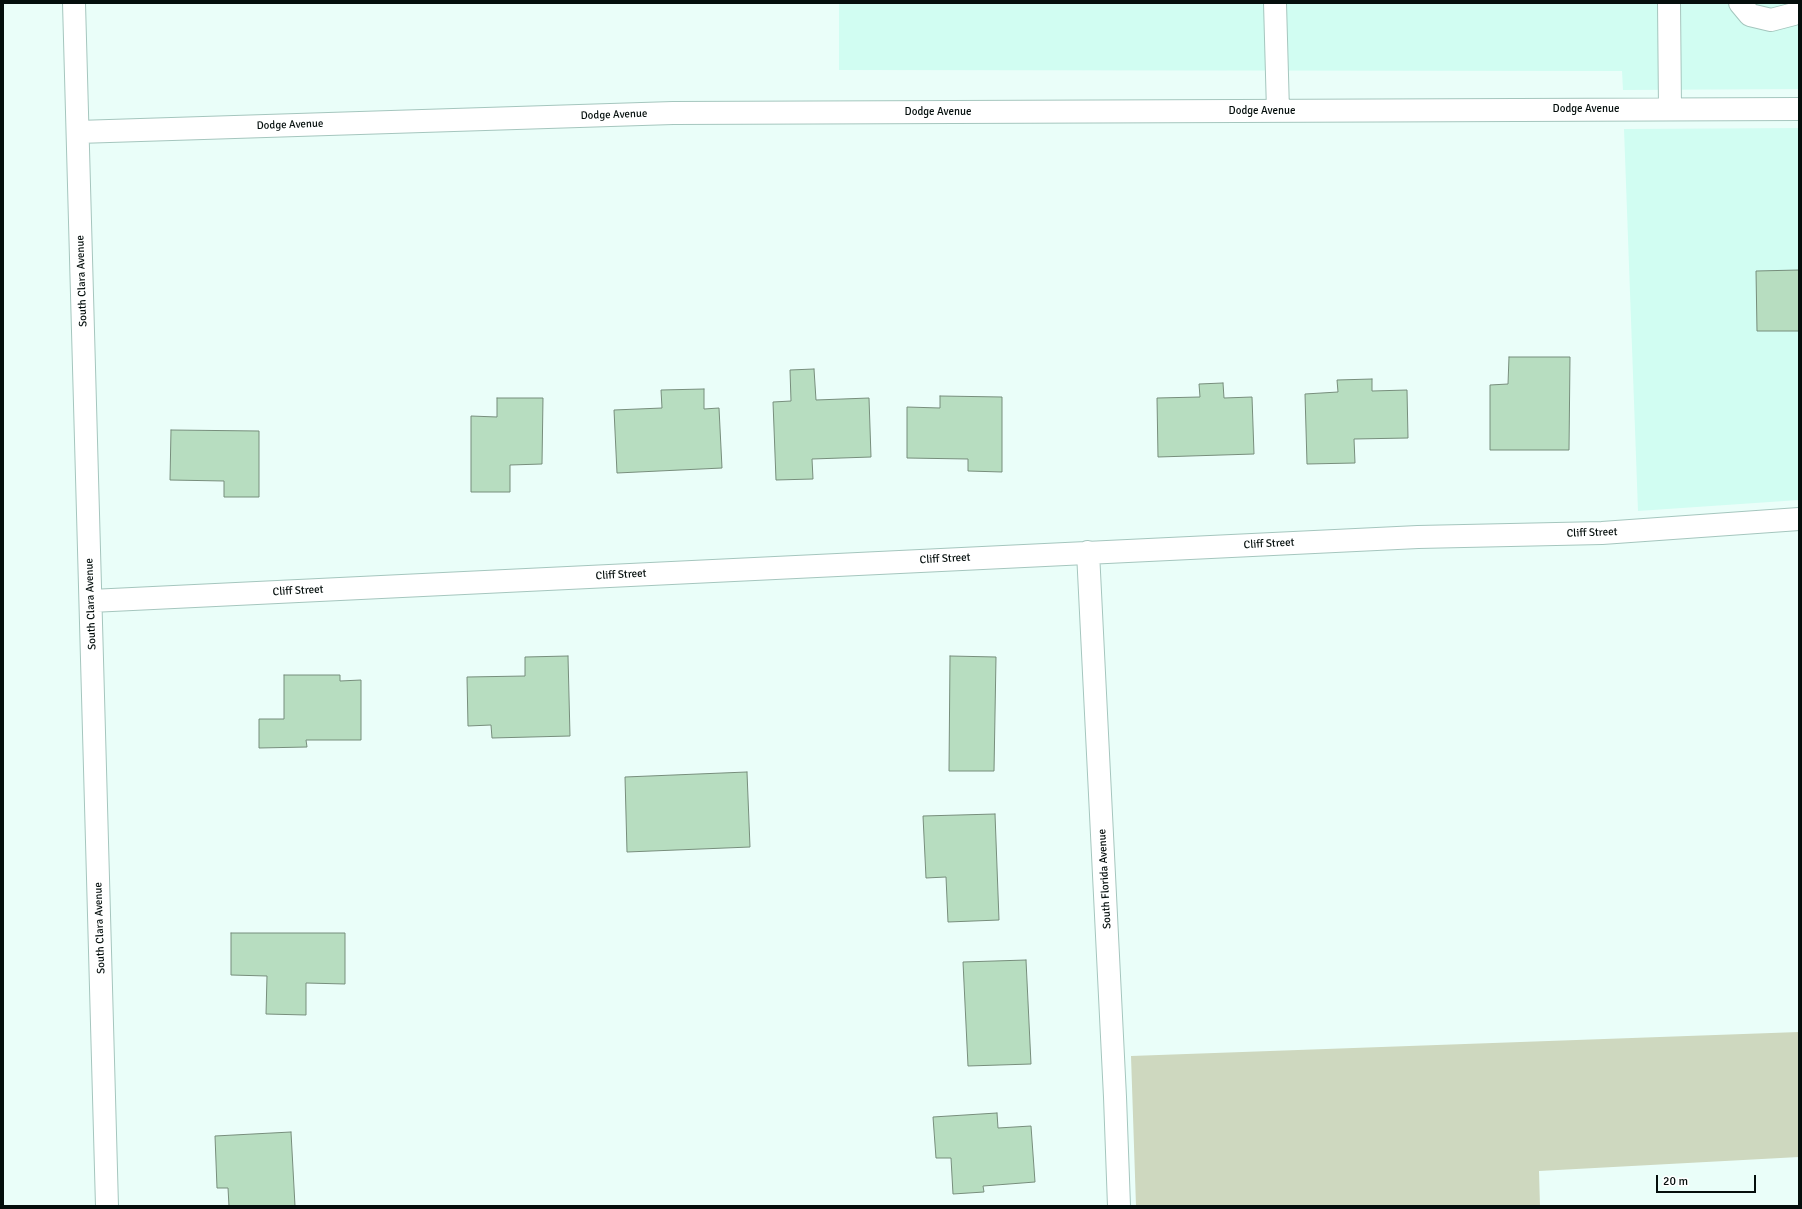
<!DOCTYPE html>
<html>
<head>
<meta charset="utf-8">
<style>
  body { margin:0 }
  #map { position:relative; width:1802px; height:1209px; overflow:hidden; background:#eafef9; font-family:Signika,sans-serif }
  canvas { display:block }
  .frame { position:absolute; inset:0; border:4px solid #040e0c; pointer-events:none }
  .scale { position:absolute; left:1656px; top:1175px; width:100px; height:18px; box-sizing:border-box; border:2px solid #040e0c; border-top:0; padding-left:5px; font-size:12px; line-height:14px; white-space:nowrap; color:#040e0c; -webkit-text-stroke:3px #fff; paint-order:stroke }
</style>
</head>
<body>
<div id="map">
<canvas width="1802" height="1209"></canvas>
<div class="frame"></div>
<div class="scale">20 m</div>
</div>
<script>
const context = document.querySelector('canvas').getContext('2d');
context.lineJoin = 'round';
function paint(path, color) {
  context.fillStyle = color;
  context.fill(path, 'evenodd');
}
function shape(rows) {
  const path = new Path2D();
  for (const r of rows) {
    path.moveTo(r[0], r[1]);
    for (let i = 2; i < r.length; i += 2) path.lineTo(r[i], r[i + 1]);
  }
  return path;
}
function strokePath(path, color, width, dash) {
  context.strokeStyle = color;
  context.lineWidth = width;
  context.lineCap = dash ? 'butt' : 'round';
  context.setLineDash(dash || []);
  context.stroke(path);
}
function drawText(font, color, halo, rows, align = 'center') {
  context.font = font + ' Signika,sans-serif';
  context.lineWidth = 3;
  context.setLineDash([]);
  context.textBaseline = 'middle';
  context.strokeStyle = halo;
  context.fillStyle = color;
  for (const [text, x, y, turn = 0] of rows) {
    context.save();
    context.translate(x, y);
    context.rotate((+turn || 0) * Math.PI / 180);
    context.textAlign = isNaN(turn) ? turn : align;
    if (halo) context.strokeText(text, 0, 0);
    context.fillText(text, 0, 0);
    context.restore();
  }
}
paint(shape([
  [839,3,1799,3,1799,89,1623,90,1622,71,839,70],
  [1799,128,1799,500,1638,511,1624,129]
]), '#d1fdf2');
paint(shape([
  [1799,1032,1799,1157,1539,1171,1540,1206,1136,1206,1131,1056]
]), '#ced8bf');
const building = shape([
  [1799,270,1799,331,1757,331,1756,271,1799,270],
  [1509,357,1570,357,1569,450,1490,450,1490,385,1508,384,1509,357],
  [814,369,816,400,869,398,871,457,812,459,813,479,776,480,773,402,791,401,790,370,814,369],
  [1372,379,1372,391,1407,390,1408,438,1354,439,1355,463,1307,464,1305,394,1338,392,1337,380,1372,379],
  [1223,383,1224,398,1252,397,1254,454,1158,457,1157,398,1200,397,1199,384,1223,383],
  [704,389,704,409,719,408,722,468,617,473,614,410,662,408,661,390,704,389],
  [940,396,1002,397,1002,472,968,471,968,459,907,458,907,407,940,408,940,396],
  [497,398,543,398,542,464,510,465,510,492,471,492,471,416,497,417,497,398],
  [171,430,259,431,259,497,224,497,224,481,170,480,171,430],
  [568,656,570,736,492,738,491,725,468,726,467,677,525,676,525,657,568,656],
  [950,656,996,657,994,771,949,771,950,656],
  [284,675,340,675,340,681,361,680,361,740,306,740,307,747,259,748,259,719,284,719,284,675],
  [747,772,750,847,627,852,625,777,747,772],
  [995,814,999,920,948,922,946,877,926,878,923,816,995,814],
  [231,933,345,933,345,984,306,983,306,1015,266,1014,267,976,231,975,231,933],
  [1026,960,1031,1064,968,1066,963,962,1026,960],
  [997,1113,998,1128,1031,1126,1035,1182,983,1186,984,1192,953,1194,951,1158,936,1158,933,1117,997,1113],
  [291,1132,295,1206,229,1206,228,1188,217,1188,215,1136,291,1132]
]);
paint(building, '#b7ddc0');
strokePath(building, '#778e7c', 1);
const minor = shape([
  [74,3,107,1206],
  [1275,3,1278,111],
  [1669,3,1670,109],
  [1740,3,1750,15,1771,20,1794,14,1799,10],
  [78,132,673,113,1799,109],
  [1088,552,1115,1097,1119,1206],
  [91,601,1418,537,1602,533,1799,519]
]);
strokePath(minor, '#a5c6be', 24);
strokePath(minor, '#fff', 22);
drawText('11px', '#040e0c', '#fff', [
  ["Dodge Avenue",1586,109],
  ["Dodge Avenue",1262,111],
  ["Dodge Avenue",938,112],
  ["Dodge Avenue",614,115,-2],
  ["Dodge Avenue",290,125,-2],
  ["South Clara Avenue",82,281,-92],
  ["Cliff Street",1592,533,-2],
  ["Cliff Street",1269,544,-3],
  ["Cliff Street",945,559,-3],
  ["Cliff Street",621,575,-3],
  ["Cliff Street",298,591,-3],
  ["South Clara Avenue",91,604,-92],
  ["South Florida Avenue",1105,879,-93],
  ["South Clara Avenue",100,928,-92]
]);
</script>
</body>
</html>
